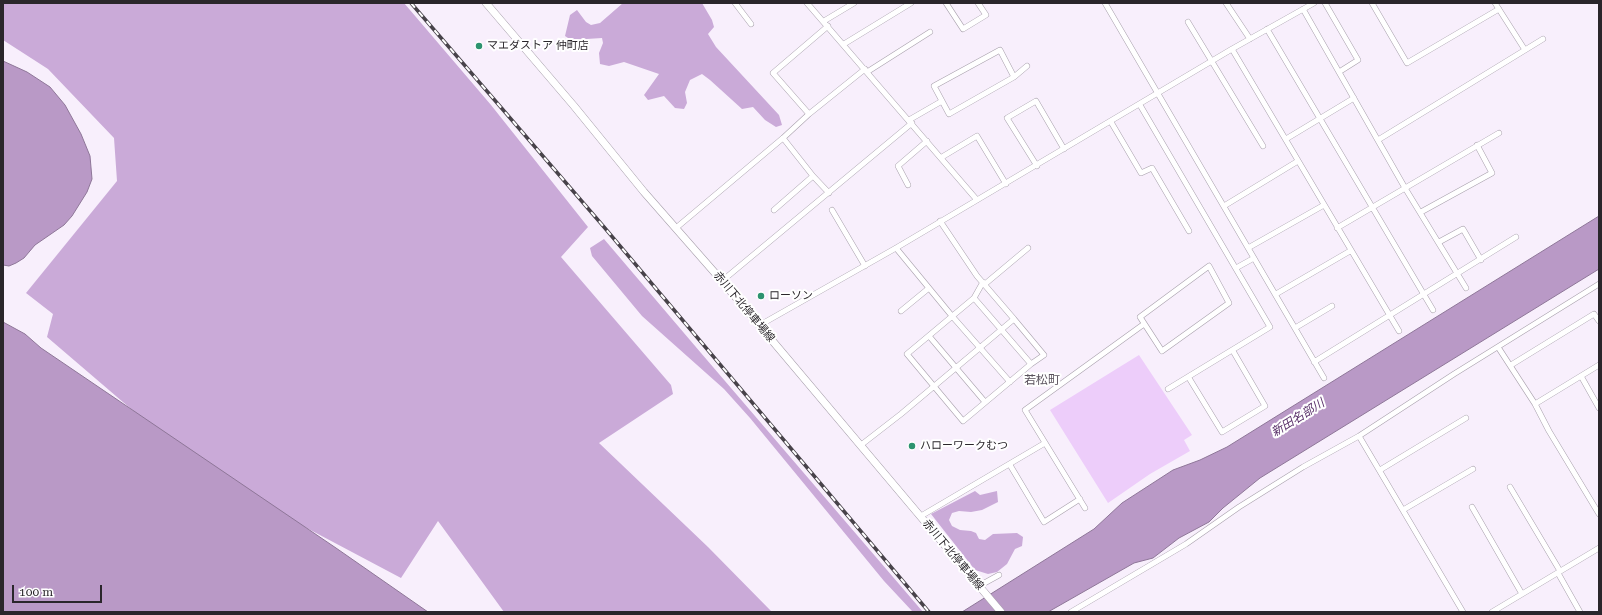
<!DOCTYPE html>
<html>
<head>
<meta charset="utf-8">
<style>
  body { margin:0 }
  #map { position:relative; width:1602px; height:615px; overflow:hidden; background:#f8effc; font-family:"Roboto Serif",serif }
  canvas { display:block }
  .frame { position:absolute; inset:0; border:4px solid #2a262b; pointer-events:none }
  .scale { position:absolute; left:12px; top:585px; width:90px; height:18px; box-sizing:border-box; border:2px solid #2a262b; border-top:0; padding-left:5px; font-size:12px; line-height:14px; white-space:nowrap; color:#2a262b; -webkit-text-stroke:3px #fff; paint-order:stroke }
</style>
</head>
<body>
<div id="map">
<canvas width="1602" height="615"></canvas>
<div class="frame"></div>
<div class="scale">100 m</div>
</div>
<script>
const context = document.querySelector('canvas').getContext('2d');
context.lineJoin = 'round';
function paint(path, color) {
  context.fillStyle = color;
  context.fill(path, 'evenodd');
}
function shape(rows) {
  const path = new Path2D();
  for (const r of rows) {
    path.moveTo(r[0], r[1]);
    for (let i = 2; i < r.length; i += 2) path.lineTo(r[i], r[i + 1]);
  }
  return path;
}
function strokePath(path, color, width, dash) {
  context.strokeStyle = color;
  context.lineWidth = width;
  context.lineCap = dash ? 'butt' : 'round';
  context.setLineDash(dash || []);
  context.stroke(path);
}
function drawText(font, color, halo, rows, align = 'center') {
  context.font = font + ' "Roboto Serif","Noto Sans JP",serif';
  context.lineWidth = 4;
  context.setLineDash([]);
  context.textBaseline = 'middle';
  context.strokeStyle = halo;
  context.fillStyle = color;
  for (const [text, x, y, turn = 0] of rows) {
    context.save();
    context.translate(x, y);
    context.rotate((+turn || 0) * Math.PI / 180);
    context.textAlign = isNaN(turn) ? turn : align;
    if (halo) context.strokeText(text, 0, 0);
    context.fillText(text, 0, 0);
    context.restore();
  }
}
paint(shape([
  [1139,355,1192,435,1184,440,1190,451,1150,474,1108,503,1050,410]
]), '#edcdfa');
paint(shape([
  [3,3,404,3,491,105,588,227,561,257,671,385,673,394,599,443,708,547,772,612,504,612,438,521,401,578,267,507,193,462,47,337,53,314,26,293,117,181,114,138,48,69,3,40],
  [623,3,702,3,712,20,714,27,708,34,716,47,779,115,782,125,776,127,765,120,753,107,742,109,710,80,702,74,690,80,685,92,687,103,684,109,675,108,664,96,648,100,644,95,659,74,624,62,609,66,600,64,599,53,603,43,602,38,571,40,565,36,570,15,577,10,586,22,591,25,600,23],
  [604,239,701,353,923,612,911,612,912,611,884,581,750,418,724,389,642,316,592,256,590,248],
  [975,491,980,495,997,491,998,502,982,510,971,512,959,511,952,513,949,520,952,526,960,530,971,531,976,533,979,539,985,540,993,534,1017,533,1023,537,1022,546,1015,549,1007,564,997,572,988,574,975,570,931,514]
]), '#caaad8');
const water = shape([
  [3,61,27,72,50,87,65,105,81,134,90,156,92,179,87,192,72,216,64,225,35,245,24,258,16,263,9,266,3,265,3,61],
  [1599,216,1599,269,1260,478,1223,508,1209,522,1179,538,1153,558,1134,563,1048,612,962,612,1094,529,1122,503,1173,470,1200,460,1227,447,1599,216],
  [3,322,25,334,41,348,336,548,428,612,3,612,3,322]
]);
paint(water, '#b999c6');
strokePath(water, '#8e7698', 1);
const street = shape([
  [735,3,751,24],
  [807,3,977,200],
  [946,3,963,29,986,15,978,3],
  [1105,3,1324,378],
  [1226,3,1250,39],
  [1325,3,1358,60,1339,72],
  [1372,3,1407,63,1499,9],
  [1495,3,1525,50],
  [1303,9,1405,188,1466,288],
  [824,21,854,3],
  [1188,22,1263,146],
  [1267,29,1433,310],
  [844,44,911,3],
  [1232,49,1399,331],
  [867,72,930,32],
  [1014,77,1000,50,934,86,949,114,1014,77,1027,66],
  [1140,105,1270,327,1168,389],
  [809,114,773,73,828,26],
  [909,120,942,101],
  [1111,122,1141,173,1152,168,1189,231],
  [783,138,813,176,829,193],
  [1286,139,1354,98],
  [1378,140,1543,39],
  [942,157,977,136,1006,184],
  [1037,166,1007,118,1036,101,1064,149],
  [908,185,898,166,927,141],
  [1224,206,1298,161],
  [774,210,813,176],
  [832,210,865,266],
  [1421,212,1492,173,1477,145],
  [676,228,783,138,809,114,865,69],
  [1337,228,1499,133],
  [1439,242,1463,229,1481,260],
  [896,248,952,316,1010,382],
  [1248,248,1324,205],
  [1209,266,1229,303,1162,351,1140,317,1209,266],
  [1236,268,1254,258],
  [722,281,912,123],
  [985,284,1028,248],
  [1276,294,1350,251],
  [974,298,983,282],
  [901,311,929,288],
  [1014,319,1044,355,1031,364,963,421,907,354,974,298,1031,364],
  [760,325,896,248,1232,49,1314,3],
  [1295,328,1332,306],
  [929,336,985,402],
  [1498,347,1535,404,1549,431,1599,514],
  [1314,362,1516,237],
  [1511,365,1594,314,1599,321],
  [1581,376,1599,408],
  [1189,378,1222,432,1265,406,1233,351],
  [1535,404,1599,365],
  [1359,436,1463,612],
  [861,445,901,414,1014,319,977,276,940,221],
  [1010,465,1044,522,1080,499],
  [1380,470,1466,418],
  [1510,487,1560,571],
  [1472,507,1522,594],
  [1085,508,1025,410,1144,324],
  [1403,510,1473,469],
  [921,516,1045,443],
  [1558,573,1580,612],
  [979,586,999,575],
  [1071,612,1186,544,1239,507,1303,467,1359,436,1454,374,1599,284],
  [1492,612,1599,548]
]);
const secondary = shape([
  [486,3,574,106,644,192,722,281,1001,612]
]);
strokePath(street, '#a79fab', 6);
strokePath(secondary, '#a79fab', 8);
strokePath(street, '#fff', 5);
strokePath(secondary, '#fff', 7);
const rail = shape([
  [411,3,604,227,929,612]
]);
strokePath(rail, '#48434a', 3.5);
strokePath(rail, '#fff', 2, [6]);
for (const [x, y, r, color] of [
  [479,46,4,"#2c936f"],
  [761,296,4,"#2c936f"],
  [912,446,4,"#2c936f"]
]) {
  const dot = new Path2D();
  dot.arc(x, y, r, 0, 2 * Math.PI);
  context.fillStyle = color;
  context.fill(dot);
  strokePath(dot, '#fff', 1.5);
}
drawText('11px', '#2a262b', '#fff', [
  ["マエダストア 仲町店",487,46],
  ["ローソン",769,296],
  ["ハローワークむつ",920,446]
], 'left');
drawText('11px', '#2a262b', '#fff', [
  ["赤川下北停車場線",744,307,50],
  ["赤川下北停車場線",953,555,50]
]);
drawText('12px', '#5a525d', '#fff', [
  ["若松町",1042,380]
]);
drawText('italic 12px', '#5a316a', '#fff', [
  ["新田名部川",1298,418,-32]
]);
</script>
</body>
</html>
